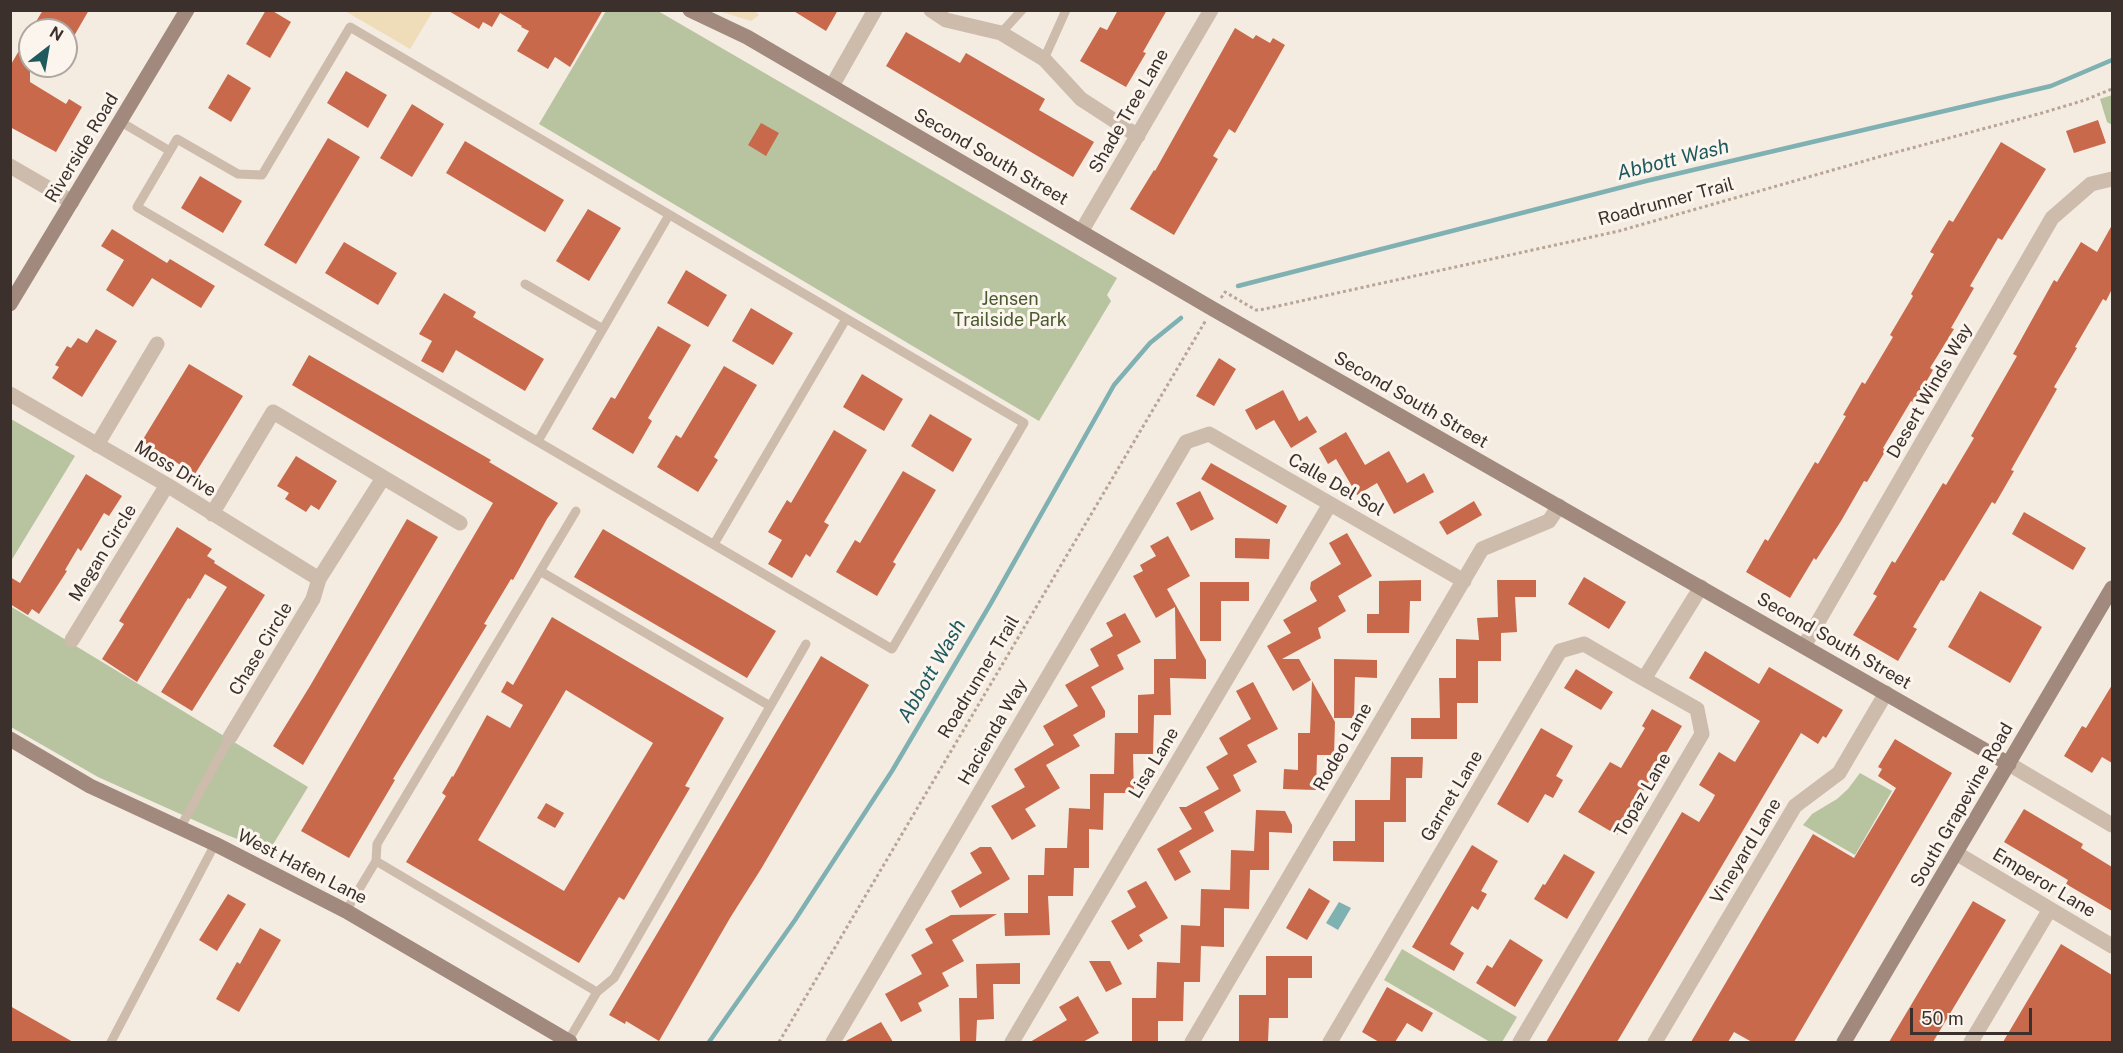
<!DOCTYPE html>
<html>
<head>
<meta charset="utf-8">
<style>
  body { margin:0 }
  #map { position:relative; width:2123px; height:1053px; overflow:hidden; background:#f4ebe1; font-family:"Public Sans",sans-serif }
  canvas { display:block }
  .frame { position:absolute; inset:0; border:12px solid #3b302b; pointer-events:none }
  .north { position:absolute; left:18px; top:18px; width:60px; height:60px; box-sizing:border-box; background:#fbf5ee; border:2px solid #aea6a0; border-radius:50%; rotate:31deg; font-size:16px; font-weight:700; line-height:24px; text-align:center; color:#3b302b }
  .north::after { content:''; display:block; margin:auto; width:21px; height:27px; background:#1f5a5e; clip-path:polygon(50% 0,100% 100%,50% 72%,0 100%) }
  .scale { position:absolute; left:1910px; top:1008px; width:122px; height:27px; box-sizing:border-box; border:3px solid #3b302b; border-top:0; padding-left:8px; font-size:18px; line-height:21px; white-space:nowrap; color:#3b302b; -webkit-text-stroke:4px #fbf5ee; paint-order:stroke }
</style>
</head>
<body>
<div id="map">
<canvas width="2123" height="1053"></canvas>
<div class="frame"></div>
<div class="north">N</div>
<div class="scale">50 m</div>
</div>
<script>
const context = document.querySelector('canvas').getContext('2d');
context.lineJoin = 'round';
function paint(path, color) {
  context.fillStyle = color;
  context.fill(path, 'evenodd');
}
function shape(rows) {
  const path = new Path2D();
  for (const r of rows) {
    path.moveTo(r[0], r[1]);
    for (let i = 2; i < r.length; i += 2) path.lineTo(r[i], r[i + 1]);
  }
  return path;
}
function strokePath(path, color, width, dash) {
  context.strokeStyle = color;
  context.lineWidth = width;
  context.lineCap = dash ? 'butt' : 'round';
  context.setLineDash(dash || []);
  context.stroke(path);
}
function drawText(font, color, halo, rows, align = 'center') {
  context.font = font + ' "Public Sans",sans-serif';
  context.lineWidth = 6;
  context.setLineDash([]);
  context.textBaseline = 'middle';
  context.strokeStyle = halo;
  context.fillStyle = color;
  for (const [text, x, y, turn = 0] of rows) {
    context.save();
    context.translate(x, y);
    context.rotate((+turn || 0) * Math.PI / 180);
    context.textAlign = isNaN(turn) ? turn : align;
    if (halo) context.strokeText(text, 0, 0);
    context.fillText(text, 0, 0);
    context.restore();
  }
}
paint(shape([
  [606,11,658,11,1117,278,1107,295,1111,301,1039,421,539,124],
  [2112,95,2112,125,2107,122,2100,99],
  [11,419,75,456,11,561],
  [10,606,308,787,269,851,227,835,98,777,11,727],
  [1860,773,1892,791,1855,855,1803,825,1812,814,1837,799,1848,789],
  [1402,949,1517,1017,1502,1042,1490,1042,1384,980]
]), '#b8c4a0');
paint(shape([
  [345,11,433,10,433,11,410,49],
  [719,11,755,11,759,15,751,21]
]), '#efdcb8');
paint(shape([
  [1339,902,1351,908,1338,930,1326,923]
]), '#7fb0b2');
strokePath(shape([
  [1238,286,1646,181,2051,86,2112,60],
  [709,1042,795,920,892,771,991,603,1114,385,1150,343,1181,318]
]), '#7fb0b2', 4.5);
paint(shape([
  [43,10,89,10,74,36,66,32,66,30,31,30],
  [266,10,271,10,291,22,270,58,246,44],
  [447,10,603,10,570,67,555,57,548,69,517,51,529,31,521,27,522,26,500,13,492,27,483,22,479,29],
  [792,10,838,10,826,31],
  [1118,10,1167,10,1143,52,1146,53,1126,87,1080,61,1100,27,1107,30],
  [1235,28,1253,39,1256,35,1270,43,1273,38,1285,45,1235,133,1229,129,1213,156,1218,159,1174,235,1130,209,1154,170,1155,171],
  [30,32,30,82,66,104,69,99,82,107,56,152,10,127,10,66],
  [906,32,960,63,966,53,1045,99,1039,110,1094,142,1073,177,886,66],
  [346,71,387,95,368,128,327,103],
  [228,74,251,88,231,122,208,108],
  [412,104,444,124,412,177,380,158],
  [2098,120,2106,143,2074,153,2066,131],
  [761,123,779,133,766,156,748,145],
  [328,138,360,157,296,264,264,245],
  [465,141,564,200,545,232,446,173],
  [2001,142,2046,169,2002,240,1998,238,1970,286,1974,288,1951,328,1954,329,1930,368,1933,370,1914,403,1911,401,1883,448,1886,450,1867,482,1864,481,1841,521,1816,560,1814,558,1790,598,1746,572,1765,539,1768,541,1815,462,1818,464,1846,416,1843,415,1862,382,1865,384,1893,337,1890,335,1913,296,1911,294,1934,254,1930,252,1949,220,1953,222],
  [200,176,242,201,223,233,181,208],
  [588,209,621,228,589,281,556,261],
  [2112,225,2112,289,2106,301,2103,299,2075,347,2077,348,2054,387,2057,389,2011,470,2014,471,1995,504,1992,502,1944,581,1941,580,1913,627,1917,629,1898,661,1853,635,1877,596,1873,594,1892,561,1895,563,1943,483,1946,485,1974,438,1971,436,2017,356,2013,354,2054,280,2057,282,2081,242,2097,252],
  [112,229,167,263,170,259,215,286,201,308,152,278,133,307,106,290,124,260,101,246],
  [344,242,397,273,378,305,325,273],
  [686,270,727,295,708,327,667,303],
  [444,293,476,312,473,317,544,359,525,391,456,350,443,373,421,361,432,341,419,334],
  [751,308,793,333,773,365,732,341],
  [658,326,691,345,648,418,652,421,633,454,592,429,611,397,615,399],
  [96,329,117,341,82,397,52,378,59,367,55,365,67,346,71,348,78,338,87,343],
  [309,355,491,460,489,462,558,503,547,519,513,580,511,579,484,624,487,625,393,779,395,780,349,858,301,831,493,503,292,385],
  [1219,358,1236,369,1214,406,1196,396],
  [189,364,243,396,195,474,142,441],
  [724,366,757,385,714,457,718,460,698,492,657,467,676,435,681,438],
  [862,374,903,399,884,431,843,407],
  [1283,390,1299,421,1307,416,1317,432,1291,448,1274,420,1256,430,1245,410],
  [930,414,972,439,953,472,911,446],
  [834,430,867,450,824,522,829,525,810,557,806,554,792,578,768,564,782,540,768,532,787,500,791,503],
  [1346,432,1365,465,1389,451,1407,483,1424,473,1434,492,1394,514,1377,483,1357,495,1336,459,1328,464,1319,448],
  [296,456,337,481,319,510,311,505,306,512,285,499,289,493,277,486],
  [1211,463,1287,506,1277,524,1201,479],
  [903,471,936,490,893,562,896,564,877,596,836,572,855,540,860,543],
  [86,474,122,496,109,516,104,513,81,551,78,548,65,570,67,571,39,614,32,609,28,615,10,604,10,577,20,583],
  [1200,491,1214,519,1191,531,1176,503],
  [1474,501,1482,515,1447,535,1439,522],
  [2024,512,2086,548,2073,570,2012,534],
  [407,519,438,537,303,765,273,746,310,686],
  [177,527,212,549,207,556,215,561,214,563,265,595,192,711,161,692,227,587,205,574,190,599,188,598,137,682,102,659,124,624,119,621],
  [603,529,776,631,747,678,574,577],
  [1347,533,1372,576,1338,596,1346,611,1318,628,1321,638,1282,659,1299,659,1311,680,1293,691,1267,646,1291,633,1283,620,1317,601,1310,589,1311,582,1341,564,1329,543],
  [1168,536,1190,576,1167,589,1206,660,1206,679,1170,678,1171,715,1154,715,1153,754,1133,754,1134,793,1104,793,1103,830,1089,829,1089,868,1074,868,1073,896,1048,896,1050,935,1005,936,1004,913,1028,913,1028,875,1044,875,1045,848,1067,848,1069,808,1090,809,1090,774,1114,774,1115,733,1138,733,1138,695,1154,694,1154,659,1176,659,1175,607,1156,618,1133,576,1143,571,1140,565,1156,556,1150,546],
  [1235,538,1270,539,1269,559,1235,558],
  [1584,577,1626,602,1609,629,1568,604],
  [1421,580,1421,601,1410,601,1409,633,1367,633,1367,614,1379,614,1379,581],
  [1497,580,1536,580,1536,597,1515,597,1517,632,1501,633,1501,661,1478,661,1478,703,1457,703,1457,739,1411,739,1411,718,1440,718,1439,678,1456,678,1456,639,1479,640,1477,618,1498,617],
  [1200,582,1249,582,1249,601,1221,601,1221,641,1200,641],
  [1980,591,2042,627,2010,683,1948,647],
  [1125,613,1141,642,1117,655,1124,669,1091,687,1105,711,1105,717,1073,735,1080,746,1046,765,1060,788,1025,809,1036,826,1012,840,991,806,1025,787,1014,769,1054,745,1043,726,1078,706,1065,685,1099,666,1090,649,1113,636,1106,623],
  [552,617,724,718,685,786,690,788,624,900,619,897,579,963,406,862,446,796,442,793,452,776,453,777,487,715,510,728,523,705,501,692,507,681,513,685],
  [566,690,653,743,564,891,478,840],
  [1705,651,1759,684,1769,667,1843,710,1826,738,1823,736,1818,744,1801,733,1617,1042,1546,1042,1682,812,1699,822,1712,801,1715,795,1699,785,1719,752,1735,762,1760,721,1689,678],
  [821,656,869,685,761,869,730,918,659,1041,626,1021,625,1024,609,1015],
  [1334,659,1377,660,1377,678,1355,677,1354,718,1334,718],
  [1576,669,1613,692,1601,710,1564,688],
  [1312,681,1335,722,1334,755,1317,755,1316,790,1283,789,1284,769,1298,770,1298,733,1310,733],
  [1253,682,1278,729,1247,745,1257,762,1233,775,1241,791,1204,812,1214,831,1179,851,1191,872,1175,881,1157,849,1192,829,1179,807,1186,807,1219,789,1206,767,1228,754,1219,738,1251,719,1236,691],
  [2112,685,2112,763,2102,757,2092,773,2064,756,2082,726,2086,728],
  [1652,709,1682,726,1617,835,1578,812,1610,762,1621,768,1645,728,1642,726],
  [1541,728,1573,746,1556,776,1563,780,1553,798,1545,794,1528,823,1497,804],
  [1895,739,1952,773,1794,1042,1752,1042,1734,1032,1728,1042,1691,1042,1813,834,1854,858,1896,788,1878,776,1882,769,1878,767],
  [1391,757,1423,757,1422,778,1406,778,1406,822,1384,822,1384,862,1333,861,1333,841,1355,841,1355,800,1390,800],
  [546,803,564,813,555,828,537,818],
  [2024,809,2083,844,2081,848,2112,867,2112,911,2066,884,2068,880,2004,842],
  [1256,810,1285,811,1292,825,1292,833,1269,832,1269,870,1250,870,1249,909,1224,908,1224,947,1201,946,1200,982,1184,982,1183,1021,1158,1021,1158,1042,1132,1042,1132,998,1156,998,1157,962,1180,963,1181,925,1200,926,1201,889,1230,890,1231,850,1254,851],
  [1472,845,1498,861,1481,891,1487,894,1478,910,1472,906,1450,944,1464,953,1454,971,1412,947],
  [980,847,991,847,1010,879,960,908,951,891,982,873,970,853],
  [1564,854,1595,872,1567,919,1534,899,1543,884,1545,885],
  [1146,881,1168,918,1139,935,1143,941,1128,950,1111,921,1136,907,1127,891],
  [1309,888,1330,901,1307,940,1286,928],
  [228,894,246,904,217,951,199,940],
  [1973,901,2006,920,1933,1042,1889,1042],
  [997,914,952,940,964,961,942,973,949,986,918,1003,922,1011,901,1022,885,994,922,974,911,955,933,943,925,929,951,915],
  [260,928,281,940,239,1012,216,999,237,962,240,964],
  [1510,939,1543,960,1515,1007,1476,983,1487,965,1492,968],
  [2061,944,2112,975,2112,1042,2003,1042],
  [1266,956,1312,956,1312,978,1288,978,1288,1018,1269,1018,1268,1042,1239,1042,1239,995,1266,995],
  [1089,961,1110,961,1122,984,1106,992],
  [1020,963,1020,984,993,984,994,1019,977,1020,976,1042,960,1042,959,998,977,998,976,964],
  [1387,987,1433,1013,1422,1032,1407,1023,1395,1042,1379,1042,1362,1032],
  [1078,996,1099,1033,1083,1042,1030,1042,1067,1020,1059,1007],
  [10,1006,73,1042,10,1042],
  [881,1022,893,1042,844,1042]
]), '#c8694b');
strokePath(shape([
  [1221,298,1225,292,1256,310,1260,310,1619,231,1882,156,2042,113,2085,100,2112,89],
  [779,1042,1206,320]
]), '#b9a596', 3, [3, 3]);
strokePath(shape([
  [350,27,1024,423,892,649,137,207,177,139,238,174,262,175,350,27],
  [1001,33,1022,10],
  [1044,59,1066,10],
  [121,122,170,151],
  [525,284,603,329],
  [538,441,669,215],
  [714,544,846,319],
  [540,571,770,706],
  [180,828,230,737],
  [376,861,597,992],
  [346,911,376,861,377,844,576,511],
  [568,1041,597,992,614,978,806,644],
  [111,1042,215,844]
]), '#cdbbac', 9);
strokePath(shape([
  [931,10,946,20,1001,33,1044,59,1081,99,1138,136],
  [832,86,875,10],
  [10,166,72,202],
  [1081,232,1211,10],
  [10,394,167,485,319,579],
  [97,445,157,344],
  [212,514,273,412,460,523],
  [72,640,167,485],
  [1804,646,2052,218,2091,184,2112,179],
  [230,737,313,599,319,579,383,478],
  [2009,764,2112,825],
  [1956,853,2112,946],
  [833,1042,1186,442,1209,434,1464,581],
  [1012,1042,1330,504],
  [1192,1042,1482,549,1549,521,1559,506],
  [1330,1042,1560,651,1584,644,1644,679],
  [1520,1042,1702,734,1697,709,1644,679,1701,587],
  [1655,1042,1795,806,1839,773,1886,693],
  [1971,1042,2050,909]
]), '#cdbbac', 15);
strokePath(shape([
  [690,10,747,37,1213,309,2009,764],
  [10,304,187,10],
  [10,739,90,786,215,844,346,911,570,1042],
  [1844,1042,2112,588]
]), '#a18a7d', 15);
drawText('18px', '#3b302b', '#fbf5ee', [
  ["Shade Tree Lane",1129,111,-60],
  ["Riverside Road",82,148,-59],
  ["Second South Street",991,157,30],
  ["Roadrunner Trail",1666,202,-15],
  ["Desert Winds Way",1930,391,-60],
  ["Second South Street",1411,400,30],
  ["Moss Drive",175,469,31],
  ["Calle Del Sol",1336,485,30],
  ["Megan Circle",103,553,-58],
  ["Second South Street",1834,641,30],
  ["Chase Circle",261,649,-59],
  ["Roadrunner Trail",979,677,-59],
  ["Hacienda Way",993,732,-60],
  ["Rodeo Lane",1343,747,-60],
  ["Lisa Lane",1154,763,-59],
  ["Topaz Lane",1643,795,-60],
  ["Garnet Lane",1452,796,-59],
  ["South Grapevine Road",1962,805,-60],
  ["Vineyard Lane",1746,851,-59],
  ["West Hafen Lane",302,867,27],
  ["Emperor Lane",2044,883,31]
]);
drawText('18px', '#4a5a2e', '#fbf5ee', [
  ["Jensen",1010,299],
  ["Trailside Park",1010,320]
]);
drawText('italic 20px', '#1f5a5e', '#fbf5ee', [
  ["Abbott Wash",1673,160,-14],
  ["Abbott Wash",932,671,-60]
]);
</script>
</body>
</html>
